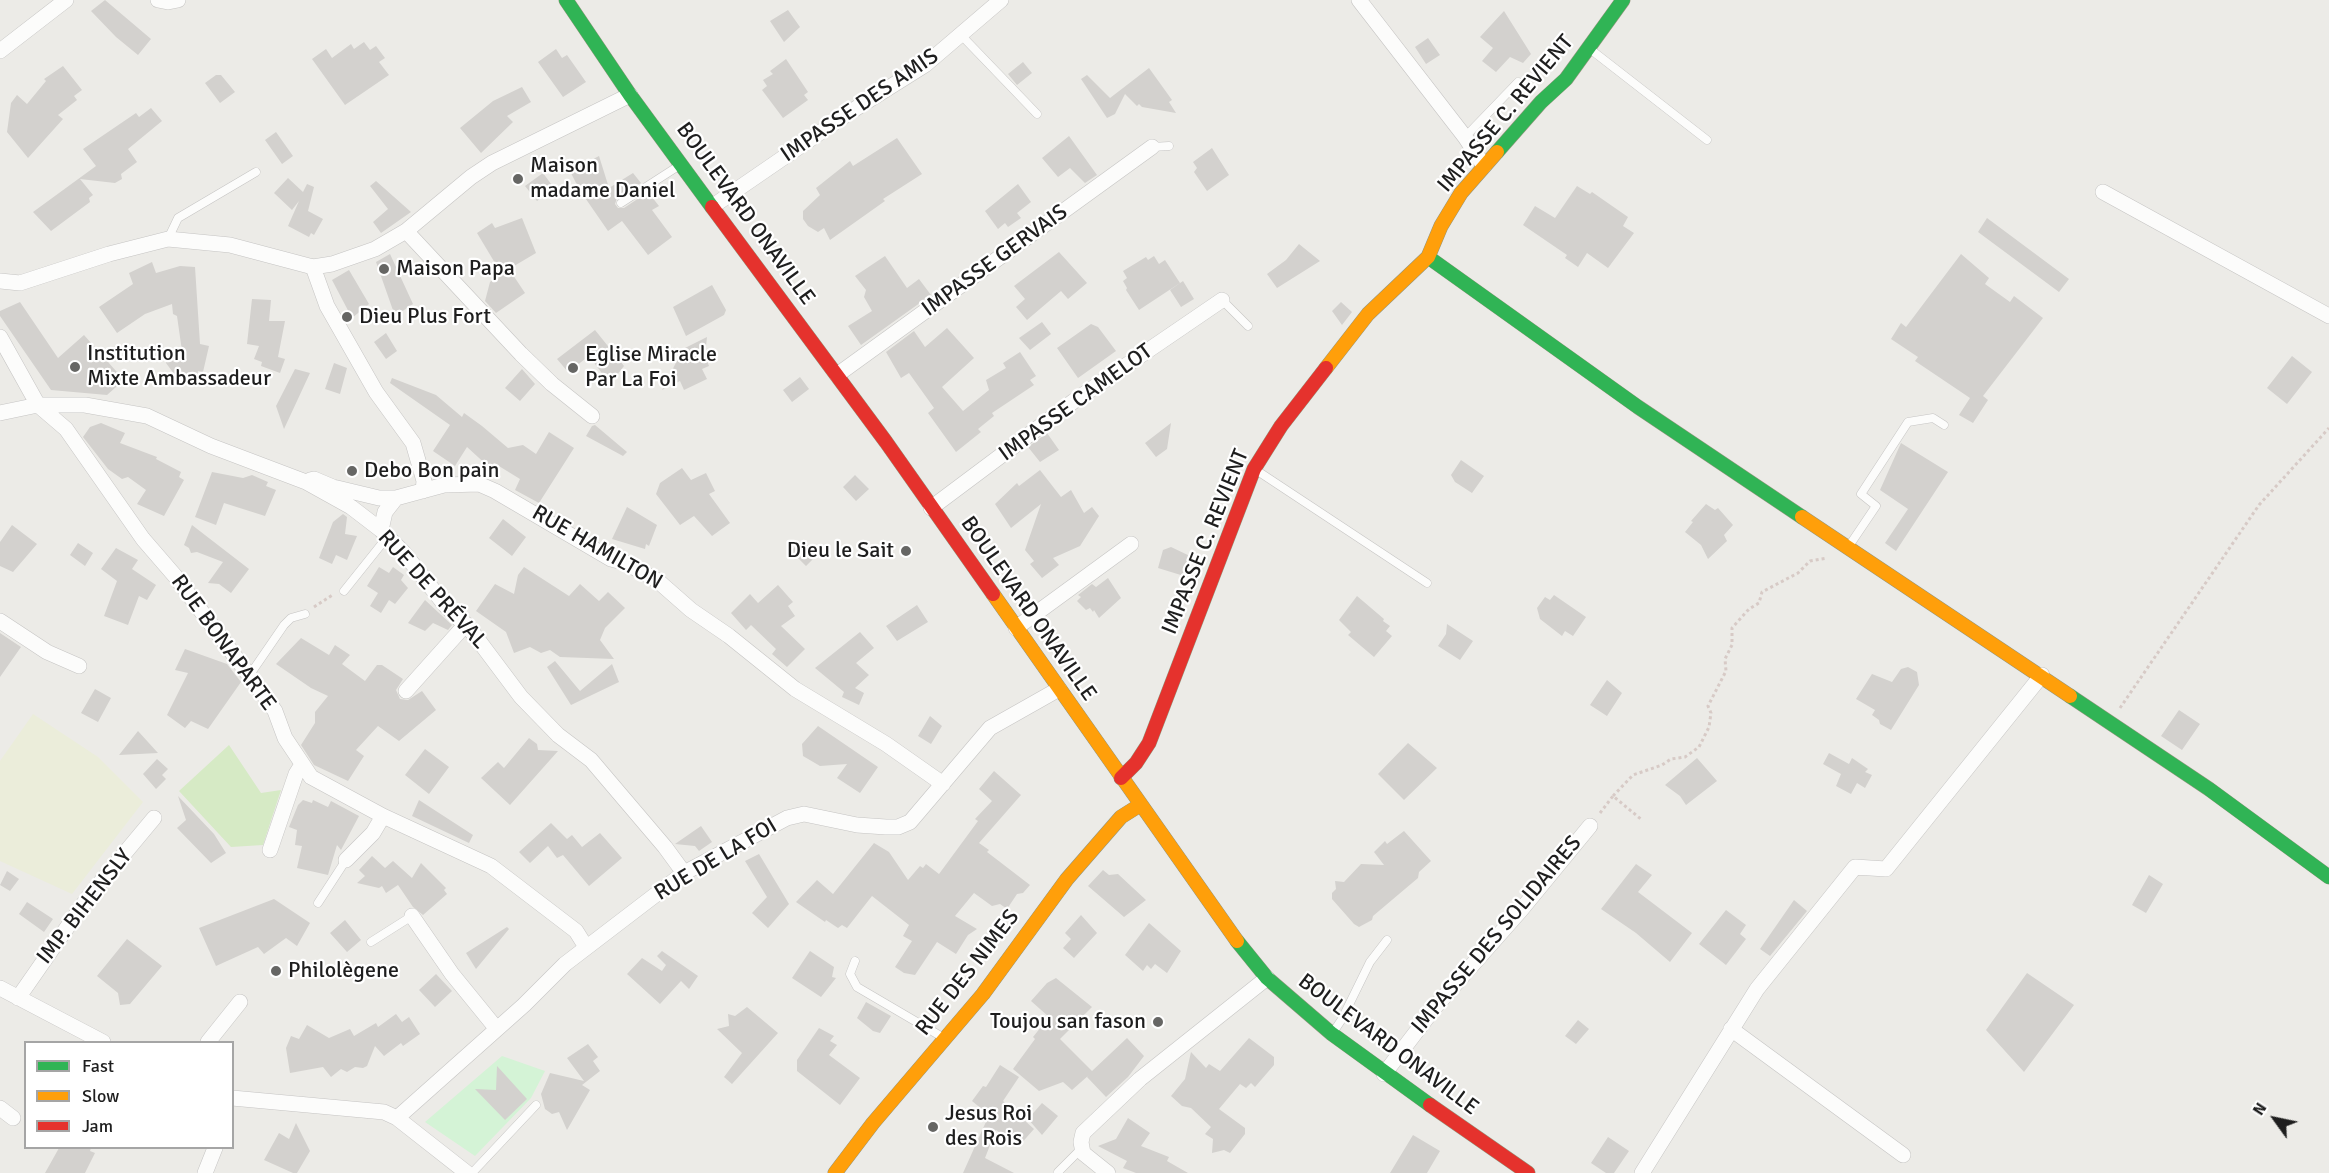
<!DOCTYPE html>
<html>
<head>
<meta charset="utf-8">
<style>
  body { margin:0 }
  #map { position:relative; width:2329px; height:1173px; overflow:hidden; background:#ecebe7; font-family:Signika,sans-serif }
  canvas { display:block }
  .legend { position:absolute; left:24px; top:1041px; width:210px; height:108px; box-sizing:border-box; background:#fff; border:2px solid #a5a5a5; margin:0; padding:8px 10px; list-style:none; font-size:18px; color:#1e1e1e }
  .legend li { display:flex; align-items:center; gap:12px; height:30px }
  .legend b { width:30px; border:2px solid #a5a5a5 }
  .north { position:absolute; left:2245px; top:1089px; width:60px; height:60px; -webkit-text-stroke:4px #fff; paint-order:stroke; rotate:303deg; font-size:16px; font-weight:700; line-height:24px; text-align:center; color:#1e1e1e }
  .north::after { content:''; display:block; margin:auto; width:21px; height:27px; background:#1e1e1e; clip-path:polygon(50% 0,100% 100%,50% 72%,0 100%) }
</style>
</head>
<body>
<div id="map">
<canvas width="2329" height="1173"></canvas>
<ul class="legend">
<li><b style="height:8px;background:#30b455"></b>Fast</li>
<li><b style="height:8px;background:#ff9f0a"></b>Slow</li>
<li><b style="height:8px;background:#e5322d"></b>Jam</li>
</ul>
<div class="north">N</div>
</div>
<script>
const context = document.querySelector('canvas').getContext('2d');
context.lineJoin = 'round';
function paint(path, color) {
  context.fillStyle = color;
  context.fill(path, 'evenodd');
}
function shape(rows) {
  const path = new Path2D();
  for (const r of rows) {
    path.moveTo(r[0], r[1]);
    for (let i = 2; i < r.length; i += 2) path.lineTo(r[i], r[i + 1]);
  }
  return path;
}
function strokePath(path, color, width, dash) {
  context.strokeStyle = color;
  context.lineWidth = width;
  context.lineCap = dash ? 'butt' : 'round';
  context.setLineDash(dash || []);
  context.stroke(path);
}
function drawText(font, color, halo, rows, align = 'center') {
  context.font = font + ' Signika,sans-serif';
  context.lineWidth = 4.5;
  context.setLineDash([]);
  context.textBaseline = 'middle';
  context.strokeStyle = halo;
  context.fillStyle = color;
  for (const [text, x, y, turn = 0] of rows) {
    context.save();
    context.translate(x, y);
    context.rotate((+turn || 0) * Math.PI / 180);
    context.textAlign = isNaN(turn) ? turn : align;
    if (halo) context.strokeText(text, 0, 0);
    context.fillText(text, 0, 0);
    context.restore();
  }
}
paint(shape([
  [33,714,98,757,143,802,72,894,0,861,0,761]
]), '#ebedda');
paint(shape([
  [229,745,261,793,281,790,263,845,231,847,179,791]
]), '#d6eac5');
paint(shape([
  [502,1056,545,1071,531,1098,475,1156,425,1122]
]), '#d4f3d6');
paint(shape([
  [105,0,151,39,138,55,116,37,91,11],
  [788,10,800,27,784,42,770,21],
  [1504,11,1531,54,1523,63,1510,57,1496,72,1482,61,1493,48,1480,37],
  [1428,38,1440,55,1426,64,1415,47],
  [364,42,370,50,376,46,385,58,379,62,389,75,345,105,312,59,326,49,332,58,351,44,354,49],
  [556,49,562,58,567,55,586,82,563,97,538,62],
  [786,59,808,92,804,95,808,100,783,118,762,90,767,86,763,80,773,74,770,71],
  [1023,62,1032,73,1017,85,1008,74],
  [63,66,82,90,74,96,77,100,58,115,63,119,28,158,7,132,11,103,17,95,27,104,46,81,44,79],
  [1149,68,1172,100,1169,102,1176,113,1142,107,1139,104,1137,106,1125,94,1115,114,1107,118,1081,79,1087,75,1110,98],
  [216,75,221,75,235,92,220,103,205,83],
  [522,87,531,102,507,116,513,122,481,153,460,128,493,101],
  [151,108,162,121,128,149,137,162,121,174,122,179,115,183,80,179,93,195,89,198,90,202,51,231,33,212,96,166,83,149,136,113,139,117],
  [276,132,293,156,282,164,265,140],
  [1069,136,1097,175,1085,183,1070,168,1058,177,1042,158],
  [897,138,922,174,883,199,885,201,830,240,824,228,818,232,808,226,803,219,803,211,820,195,816,188,850,161,853,166],
  [1212,148,1229,175,1207,191,1194,172,1197,168,1193,162],
  [599,156,609,188,633,173,641,183,617,198,615,204,618,208,624,208,648,192,659,206,652,210,672,237,648,255,622,221,608,231,579,189,570,171],
  [543,173,554,188,537,201,525,186],
  [288,178,303,192,307,184,314,187,308,211,323,219,314,235,311,233,309,237,288,226,299,201,292,210,274,193],
  [376,181,411,212,381,233,373,222,388,209,370,186],
  [1018,184,1031,202,1017,213,1021,218,1008,227,1005,223,998,229,985,211],
  [1577,186,1590,194,1592,192,1628,217,1623,226,1634,233,1608,268,1587,253,1578,267,1565,258,1567,255,1523,225,1535,206,1555,218],
  [522,218,536,253,509,269,525,293,496,313,485,301,490,282,501,273,477,233,492,223,495,228],
  [1987,218,2069,279,2059,292,1978,232],
  [1299,244,1320,261,1277,288,1267,274,1286,260],
  [1059,252,1087,283,1068,299,1061,291,1027,320,1016,307,1025,299,1014,286],
  [390,254,413,304,395,316,376,262],
  [1961,254,1989,278,1985,284,2010,302,2014,296,2043,318,1983,396,1988,400,1973,423,1959,415,1970,398,1915,361,1918,357,1891,339,1901,323,1906,327],
  [885,256,907,288,919,279,931,295,861,345,848,326,872,311,864,297,866,290,855,276],
  [1154,256,1159,264,1165,260,1180,283,1139,310,1126,290,1127,288,1123,281,1127,278,1123,271,1146,257,1148,260],
  [152,262,156,273,180,266,195,267,200,344,209,346,203,372,198,371,196,380,177,378,166,363,169,349,182,351,177,316,173,314,172,304,145,314,117,333,99,307,133,284,129,273],
  [349,270,369,304,352,318,332,280],
  [1183,281,1194,299,1181,307,1170,290],
  [712,285,726,310,724,315,686,336,673,307],
  [252,299,271,300,269,321,285,321,278,357,285,359,280,373,261,366,262,362,254,359,259,346,247,344],
  [20,302,58,358,84,335,124,380,107,395,51,390,0,316,0,311],
  [1341,302,1352,312,1342,325,1332,311],
  [1042,322,1051,334,1030,350,1019,338],
  [1091,324,1098,327,1116,351,1078,378,1057,348],
  [947,328,974,358,942,387,963,411,989,390,986,380,1006,368,1003,363,1020,352,1036,376,1030,380,1034,385,992,413,994,416,978,429,981,432,956,452,928,413,934,408,909,373,901,378,886,352,914,331,925,347],
  [595,330,624,366,610,384,589,356,568,372,557,359],
  [386,333,397,351,386,359,374,342],
  [707,337,705,355,709,366,702,369,707,379,684,390,680,381,662,390,683,349],
  [2292,356,2312,372,2287,404,2267,388],
  [334,363,347,368,340,394,325,389],
  [295,369,310,373,284,429,276,406],
  [522,369,535,384,520,401,505,388],
  [800,377,809,389,792,402,783,390],
  [392,378,436,395,462,417,464,413,482,426,508,448,523,445,536,454,549,432,574,448,539,503,515,490,520,479,494,463,490,468,467,447,455,466,433,451,450,425,390,383],
  [101,423,125,433,120,443,157,457,156,459,181,472,179,477,184,480,164,516,137,504,146,490,128,477,122,479,108,469,83,437,90,427],
  [1171,423,1167,449,1156,457,1145,443],
  [595,425,627,452,623,456,586,436,592,426],
  [1047,433,1059,450,1040,462,1028,447],
  [1901,443,1948,472,1896,551,1885,543,1908,509,1880,490],
  [1461,460,1484,476,1472,493,1455,482,1451,475],
  [682,468,691,480,706,473,715,491,709,494,730,523,712,536,694,516,680,525,656,494,660,483],
  [1040,470,1061,497,1071,490,1084,513,1092,507,1099,516,1080,546,1053,558,1059,565,1042,578,1030,564,1034,561,1025,550,1041,504,1011,528,995,504,1017,483,1019,486],
  [212,472,243,478,252,475,268,482,266,486,276,490,265,516,224,503,216,525,195,517],
  [855,475,869,489,856,501,843,487],
  [1706,504,1715,510,1718,508,1733,525,1724,535,1727,541,1708,559,1701,545,1685,532,1693,522,1691,521],
  [627,507,657,525,649,546,646,544,645,549,612,539],
  [343,514,347,517,345,534,357,536,347,560,336,555,332,564,319,558,333,522],
  [503,519,526,537,512,556,489,538],
  [12,525,37,544,13,572,0,566,0,542],
  [192,525,249,569,231,593,219,584,208,583,223,562,197,552,191,553,189,548,184,545],
  [802,540,817,555,806,566,791,551],
  [78,543,93,553,85,566,70,555],
  [1171,547,1192,557,1184,576,1158,568,1163,550],
  [116,548,138,560,132,569,156,585,147,600,139,596,128,625,104,616,117,581,101,569],
  [379,567,389,573,393,567,404,575,401,580,408,588,395,604,389,600,381,613,370,606,378,593,367,586],
  [524,567,569,596,580,584,599,601,608,592,625,608,605,628,600,640,614,659,560,657,550,650,541,653,530,647,514,653,506,632,476,611,495,584,514,594,518,575],
  [1108,578,1121,598,1099,618,1094,610,1093,612,1090,608,1086,610,1077,601,1081,597,1078,595,1092,584,1096,587],
  [778,585,793,602,788,606,795,616,781,626,805,649,787,667,772,654,776,649,751,625,746,630,731,613,750,594,758,603],
  [1554,595,1586,617,1573,636,1565,631,1562,636,1540,619,1537,608,1545,597,1550,600],
  [1357,596,1384,619,1383,621,1390,626,1386,631,1392,636,1374,657,1348,635,1351,632,1339,620],
  [425,600,452,625,448,630,433,623,425,631,408,623],
  [917,605,928,622,897,641,886,626],
  [1447,624,1473,641,1460,660,1438,646,1446,634],
  [860,632,874,648,856,663,869,675,855,688,864,693,859,705,842,697,844,692,815,668],
  [0,633,21,647,0,677],
  [301,638,329,655,335,645,350,655,342,664,365,681,377,665,382,665,403,679,396,690,400,699,408,700,422,691,436,710,399,741,378,726,356,750,364,756,348,781,314,765,301,745,315,723,315,712,328,696,311,688,276,664],
  [185,649,227,664,241,682,208,729,191,721,185,728,167,715,188,673,175,670],
  [555,661,580,691,612,664,619,682,571,705,547,667],
  [1908,667,1917,672,1919,685,1891,730,1880,724,1879,720,1872,715,1875,710,1856,699,1872,674,1892,682,1901,669],
  [1607,680,1622,693,1607,716,1590,705],
  [95,689,111,698,98,722,81,713],
  [2179,710,2200,724,2182,750,2161,736],
  [930,716,942,726,931,744,918,736],
  [818,726,878,767,860,793,837,778,847,764,820,766,803,756,802,744],
  [138,731,158,753,119,755],
  [529,738,537,744,538,750,558,751,510,805,481,778,498,762,504,768],
  [1408,743,1437,768,1404,800,1378,774],
  [425,749,449,767,429,794,405,775],
  [1829,753,1849,764,1852,758,1868,769,1865,772,1872,775,1865,788,1857,783,1851,794,1836,786,1841,774,1823,764],
  [1697,758,1717,781,1686,805,1680,796,1665,785],
  [157,759,168,769,162,775,166,779,156,789,143,774],
  [994,771,1021,795,979,843,989,850,987,852,1030,885,1023,893,1017,894,1007,909,1000,904,992,906,974,893,955,916,977,929,968,935,956,954,937,942,915,975,904,973,895,967,912,941,903,936,909,925,872,896,847,928,842,925,838,928,826,920,825,922,796,902,817,880,833,894,874,843,889,852,908,880,920,866,923,868,926,864,939,874,978,821,975,819,992,801,979,789],
  [178,796,214,834,226,853,211,863,177,828,186,820],
  [303,800,312,803,313,800,328,807,331,801,359,816,341,850,337,845,328,875,297,868,302,846,295,845,297,830,289,827,298,805],
  [419,800,473,835,469,843,412,816],
  [551,823,567,839,572,835,582,847,600,833,622,858,589,886,563,855,557,858,548,846,530,863,519,852],
  [701,826,712,842,699,851,695,846,675,844],
  [1404,831,1431,861,1419,872,1418,878,1373,916,1372,920,1359,927,1354,924,1332,899,1332,893,1336,889,1335,881,1344,882,1361,864,1384,865,1374,852,1385,841,1387,844],
  [759,854,789,904,768,928,752,913,767,897,745,861],
  [372,856,385,868,393,861,412,878,421,863,446,888,444,890,447,894,423,915,413,907,398,885,386,893,382,886,379,888,357,883,365,876,359,870],
  [1636,864,1652,875,1638,892,1692,933,1670,962,1636,933,1601,909],
  [1103,870,1109,875,1118,874,1146,900,1124,917,1088,886],
  [7,871,19,879,10,891,0,885],
  [2149,875,2163,884,2146,913,2132,905],
  [274,899,310,923,297,946,286,938,264,954,258,947,216,966,199,928],
  [1794,900,1807,911,1770,956,1760,949],
  [27,902,53,919,44,932,19,914],
  [1726,910,1746,925,1740,934,1746,939,1726,965,1699,944],
  [1081,915,1097,933,1074,958,1063,948,1071,939,1065,933],
  [345,920,361,940,347,952,330,933],
  [1149,923,1181,951,1167,973,1155,964,1151,969,1147,965,1143,971,1125,955],
  [507,927,509,929,476,969,466,953],
  [127,939,162,966,130,1004,120,1005,118,993,97,976],
  [662,951,698,976,689,989,681,981,660,1004,627,974,642,958,662,971,666,965,657,956],
  [810,951,834,967,832,977,836,978,821,997,792,978],
  [2027,973,2074,1005,2024,1072,1986,1030],
  [436,974,452,991,435,1007,419,990],
  [1056,978,1092,1007,1060,1039,1092,1071,1127,1038,1144,1056,1128,1077,1106,1097,1087,1077,1089,1075,1072,1090,1063,1082,1039,1091,1013,1069,1035,1039,1033,1037,1049,1017,1031,1001,1047,983],
  [866,1002,891,1016,880,1033,873,1031,857,1018],
  [747,1007,778,1033,732,1084,724,1077,742,1053,717,1029,729,1026,728,1014,735,1016],
  [396,1014,402,1022,409,1017,420,1034,403,1046,401,1043,384,1056,375,1046,367,1066,363,1068,355,1067,347,1072,341,1069,331,1077,323,1067,290,1073,286,1048,291,1036,299,1039,307,1025,329,1038,350,1029,354,1036,376,1023,378,1027],
  [1578,1020,1589,1029,1576,1044,1565,1036],
  [819,1028,834,1036,830,1041,837,1045,829,1055,860,1078,840,1105,797,1071,797,1060],
  [1249,1038,1274,1057,1274,1065,1255,1087,1251,1083,1246,1088,1240,1084,1219,1109,1245,1128,1245,1134,1230,1153,1224,1150,1212,1153,1213,1139,1205,1134,1211,1127,1191,1108,1182,1106,1171,1096,1185,1079,1191,1052,1206,1068,1209,1064,1220,1071],
  [588,1044,598,1057,593,1061,600,1071,582,1085,590,1090,567,1130,559,1112,552,1114,545,1109,541,1094,550,1073,584,1081,567,1058],
  [1000,1065,1019,1077,1003,1101,1034,1129,1019,1146,996,1130,985,1158,1014,1173,963,1173,989,1115,972,1101,983,1086,986,1087],
  [497,1066,527,1099,505,1120,475,1089,496,1090],
  [1042,1103,1058,1116,1042,1135,1028,1119],
  [1128,1118,1150,1133,1141,1146,1169,1157,1167,1161,1188,1173,1136,1173,1123,1168,1127,1161,1098,1146,1116,1139],
  [296,1123,310,1151,297,1173,293,1173,264,1160,279,1133,289,1139],
  [1413,1135,1440,1151,1427,1173,1390,1173],
  [1608,1137,1629,1151,1614,1173,1606,1173,1591,1163],
  [59,1148,91,1148,90,1151,95,1153,85,1173,45,1173]
]), '#d3d1ce');
const lane = shape([
  [961,35,1037,114],
  [1590,49,1707,140],
  [1465,137,1518,82],
  [1152,147,1169,146],
  [621,203,680,165],
  [168,239,178,218,256,172],
  [1222,300,1248,326],
  [1256,470,1427,583],
  [1849,546,1876,506,1861,494,1908,422,1933,418,1944,425],
  [344,591,388,536],
  [249,676,284,625,291,618,305,614],
  [318,903,346,860],
  [371,942,412,916],
  [855,961,850,974,857,987,944,1038],
  [1332,1034,1342,1019,1370,962,1387,940],
  [1058,1172,1082,1148],
  [472,1173,536,1105]
]);
const street = shape([
  [158,0,168,2,178,0],
  [1359,0,1465,137,1484,166],
  [0,51,66,0],
  [2103,192,2329,316],
  [713,206,847,114,925,65,1001,0],
  [406,231,521,354,552,384,592,416],
  [313,267,327,306,376,392,413,443,424,481,423,491],
  [0,281,20,283,109,254,168,239,230,245,313,267,332,264,375,249,406,231,471,177,492,163,630,95],
  [0,337,38,405,66,429,143,539,175,576,266,698,275,711,285,738,311,777,383,816,491,866,576,931,586,947],
  [837,375,1152,147],
  [0,413,38,405,85,405,147,416,211,446,306,482,351,507,381,530,404,553,445,605,473,633,521,697,558,735,591,760,665,847,684,873],
  [310,480,314,479,333,487,379,498,396,498,444,485,479,484,495,491,611,559,626,563,658,581,691,610,729,636,795,689,886,744,943,784],
  [931,508,1074,401,1222,300],
  [381,530,385,512,396,498],
  [0,621,47,652,79,666],
  [1016,628,1131,544],
  [406,691,466,624],
  [270,850,296,774,301,766],
  [346,860,373,833,383,816],
  [412,916,452,974,496,1028],
  [0,988,103,1042],
  [18,998,89,896,154,818],
  [1731,1029,1903,1155],
  [208,1042,240,1002],
  [1384,1074,1436,1006,1521,910,1590,826],
  [232,1098,384,1112,397,1118,467,1173],
  [0,1108,13,1118],
  [397,1118,524,1005,565,964,684,873,787,818,804,814,857,825,886,827,898,827,910,822,990,728,1059,689],
  [205,1173,215,1148],
  [1108,1173,1083,1153,1081,1142,1083,1133,1140,1079,1267,978],
  [1642,1173,1757,989,1855,867,1886,869,2042,675]
]);
const fast = shape([
  [566,0,630,95,712,207],
  [1497,152,1541,102,1566,79,1623,0],
  [1428,257,1638,407,1802,517],
  [2070,696,2209,789,2329,877],
  [1237,941,1267,978,1332,1034,1430,1105]
]);
const slow = shape([
  [1326,368,1368,314,1428,257,1441,226,1461,193,1497,152],
  [1802,517,2070,696],
  [993,594,1237,941],
  [835,1173,873,1123,983,994,1067,879,1121,817,1140,805]
]);
const jam = shape([
  [712,207,886,442,993,594],
  [1121,778,1136,763,1149,743,1254,469,1281,426,1326,368],
  [1430,1105,1528,1173]
]);
strokePath(lane, '#c5c4c3', 9);
strokePath(street, '#c5c4c3', 16);
strokePath(fast, '#93967e', 15);
strokePath(slow, '#93967e', 15);
strokePath(jam, '#93967e', 15);
strokePath(shape([
  [314,607,334,594],
  [2120,708,2259,505,2329,428],
  [1613,796,1633,775,1662,765,1671,759,1685,757,1699,747,1709,727,1711,713,1708,706,1726,671,1725,659,1732,645,1732,628,1749,609,1759,603,1762,592,1798,573,1810,561,1827,558],
  [1600,813,1613,796,1642,820]
]), '#d7cac6', 3, [3, 3]);
strokePath(lane, '#fcfcfb', 8);
strokePath(street, '#fcfcfb', 15);
strokePath(fast, '#30b455', 14);
strokePath(slow, '#ff9f0a', 14);
strokePath(jam, '#e5322d', 14);
for (const [x, y, r, color] of [
  [518,179,6,"#666664"],
  [384,269,6,"#666664"],
  [347,317,6,"#666664"],
  [75,367,6,"#666664"],
  [573,368,6,"#666664"],
  [352,471,6,"#666664"],
  [906,551,6,"#666664"],
  [276,971,6,"#666664"],
  [1158,1022,6,"#666664"],
  [933,1127,6,"#666664"]
]) {
  const dot = new Path2D();
  dot.arc(x, y, r, 0, 2 * Math.PI);
  context.fillStyle = color;
  context.fill(dot);
  strokePath(dot, '#fff', 2);
}
drawText('22px', '#1e1e1e', '#fff', [
  ["IMPASSE DES AMIS",860,106,-34],
  ["IMPASSE C. REVIENT",1506,114,-50],
  ["BOULEVARD ONAVILLE",745,214,54],
  ["IMPASSE GERVAIS",995,261,-36],
  ["IMPASSE CAMELOT",1076,403,-36],
  ["IMPASSE C. REVIENT",1206,542,-68],
  ["RUE HAMILTON",597,548,30],
  ["RUE DE PRÉVAL",432,590,48],
  ["BOULEVARD ONAVILLE",1028,609,55],
  ["RUE BONAPARTE",223,643,54],
  ["RUE DE LA FOI",716,860,-31],
  ["IMP. BIHENSLY",85,907,-52],
  ["IMPASSE DES SOLIDAIRES",1497,935,-50],
  ["RUE DES NIMES",968,973,-52],
  ["BOULEVARD ONAVILLE",1388,1045,37]
]);
drawText('22px', '#1e1e1e', '#fff', [
  ["Maison",530,166],
  ["madame Daniel",530,191],
  ["Maison Papa",396,269],
  ["Dieu Plus Fort",359,317],
  ["Institution",87,354],
  ["Mixte Ambassadeur",87,379],
  ["Eglise Miracle",585,355],
  ["Par La Foi",585,380],
  ["Debo Bon pain",364,471],
  ["Dieu le Sait",894,551,"right"],
  ["Philolègene",288,971],
  ["Toujou san fason",1146,1022,"right"],
  ["Jesus Roi",945,1114],
  ["des Rois",945,1139]
], 'left');
</script>
</body>
</html>
